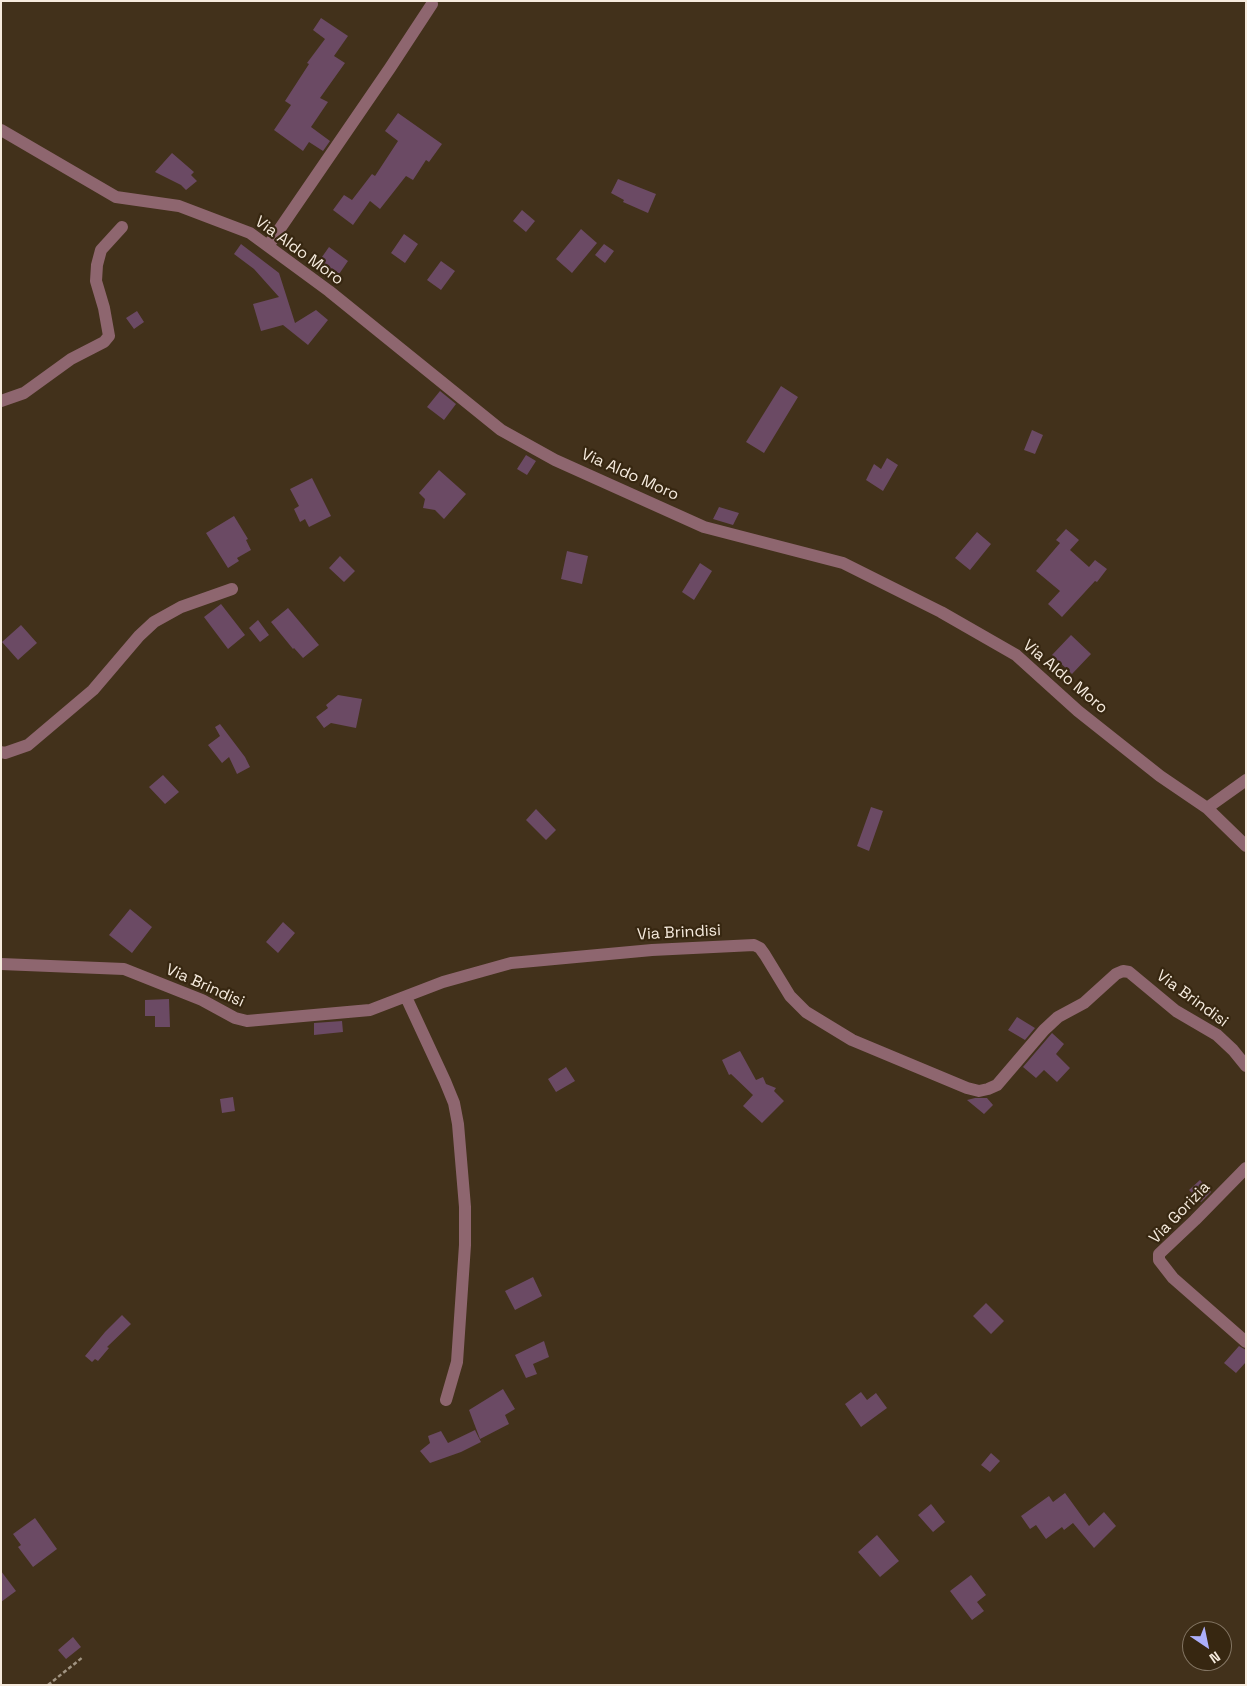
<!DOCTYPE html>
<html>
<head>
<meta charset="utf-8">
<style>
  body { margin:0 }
  #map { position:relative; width:1247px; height:1686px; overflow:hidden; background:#42311b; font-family:"Space Grotesk",sans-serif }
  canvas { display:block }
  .frame { position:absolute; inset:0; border:2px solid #f6ebde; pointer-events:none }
  .north { position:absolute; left:1182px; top:1621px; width:50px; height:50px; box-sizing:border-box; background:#372711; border:1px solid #837563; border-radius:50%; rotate:146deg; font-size:14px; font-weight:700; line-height:20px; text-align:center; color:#f6ebde }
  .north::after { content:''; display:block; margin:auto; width:18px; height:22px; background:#acaffb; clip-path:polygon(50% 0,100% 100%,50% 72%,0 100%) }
</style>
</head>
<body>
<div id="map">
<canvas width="1247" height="1686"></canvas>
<div class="frame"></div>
<div class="north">N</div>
</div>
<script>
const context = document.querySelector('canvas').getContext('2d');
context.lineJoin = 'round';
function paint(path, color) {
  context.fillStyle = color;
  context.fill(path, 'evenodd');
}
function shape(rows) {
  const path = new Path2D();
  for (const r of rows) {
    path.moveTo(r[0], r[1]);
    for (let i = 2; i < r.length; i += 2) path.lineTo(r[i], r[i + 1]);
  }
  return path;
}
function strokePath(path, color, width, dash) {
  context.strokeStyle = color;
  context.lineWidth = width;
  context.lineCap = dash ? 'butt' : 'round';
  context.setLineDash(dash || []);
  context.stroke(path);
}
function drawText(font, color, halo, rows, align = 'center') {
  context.font = font + ' "Space Grotesk",sans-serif';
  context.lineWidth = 4.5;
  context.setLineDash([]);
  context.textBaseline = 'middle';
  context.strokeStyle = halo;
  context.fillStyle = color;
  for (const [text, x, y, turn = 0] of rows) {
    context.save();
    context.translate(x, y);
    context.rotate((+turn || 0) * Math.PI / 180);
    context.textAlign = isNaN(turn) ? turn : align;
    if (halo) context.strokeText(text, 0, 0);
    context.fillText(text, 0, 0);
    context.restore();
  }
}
paint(shape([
  [321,18,348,36,334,56,345,63,320,98,328,102,311,127,330,141,323,151,309,142,303,151,274,130,291,105,285,101,309,64,307,63,325,39,313,30],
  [398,113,442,144,429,162,426,160,413,180,406,176,380,209,370,201,353,225,333,210,344,195,352,200,372,174,375,176,398,141,385,131],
  [172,153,194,172,191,175,197,181,186,190,181,185,155,172],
  [618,179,656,194,648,213,623,202,624,200,611,193],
  [522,210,535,221,526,232,513,221],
  [581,229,597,243,572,273,556,259],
  [404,234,418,244,405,263,391,253],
  [241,244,279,273,295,323,316,310,328,320,308,345,283,325,261,331,253,304,279,297,254,269,234,254],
  [604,244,614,251,605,263,595,255],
  [329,247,348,261,337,277,317,264],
  [441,261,455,271,441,290,427,280],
  [137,311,144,322,134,329,126,318],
  [781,386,798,397,764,453,746,442],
  [440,391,456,404,444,420,427,407],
  [1032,430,1043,435,1035,454,1024,450],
  [526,455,536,461,527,475,517,469],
  [887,458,898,465,883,491,866,480,874,464,881,469],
  [439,470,466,494,444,519,435,510,423,508,425,499,419,493],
  [312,478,331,516,309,527,305,519,300,522,294,509,299,506,290,489],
  [719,507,739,513,733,525,713,519],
  [234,516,248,539,246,540,251,550,237,558,239,561,228,568,206,533],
  [1066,529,1079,540,1070,550,1089,567,1095,560,1107,569,1097,582,1095,581,1062,617,1048,604,1060,591,1036,571,1060,543,1056,540],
  [977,532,991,544,970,570,955,558],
  [567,551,588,556,582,584,561,579],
  [340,556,355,571,344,582,329,568],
  [700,563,712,571,694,600,682,592],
  [221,604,245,635,228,649,204,617],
  [288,608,319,645,303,658,294,648,293,649,271,622],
  [258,620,269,635,260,642,249,628],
  [21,625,37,643,18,660,2,642],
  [1071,635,1091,654,1072,674,1052,655],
  [338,695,362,699,356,728,331,723,324,728,316,717,328,708,326,705],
  [220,724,245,757,250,767,237,774,229,757,222,763,208,745,220,736,215,727],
  [163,775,179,792,165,804,149,787],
  [871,807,883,811,869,851,857,846],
  [536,809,556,830,546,840,526,820],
  [130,909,152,927,132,953,109,935],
  [283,922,295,933,278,953,266,942],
  [169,999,170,1027,155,1027,155,1016,145,1016,145,1000],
  [1017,1017,1035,1028,1025,1040,1008,1030],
  [342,1021,343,1032,314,1035,314,1023],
  [1052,1033,1064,1044,1056,1054,1070,1068,1057,1082,1044,1070,1036,1078,1023,1067],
  [740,1051,756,1080,763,1077,766,1084,776,1088,774,1091,784,1101,762,1123,743,1106,753,1095,731,1074,729,1075,722,1060],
  [566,1067,575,1081,556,1092,548,1079],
  [233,1097,235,1111,222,1113,220,1099],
  [975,1098,987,1098,993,1105,984,1114,967,1100],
  [1200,1180,1211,1192,1201,1202,1189,1190],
  [533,1277,542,1296,515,1310,505,1291],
  [986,1303,1004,1321,991,1334,973,1316],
  [122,1315,131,1324,107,1347,109,1348,98,1361,95,1359,92,1362,85,1356,105,1332],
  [544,1341,549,1357,533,1364,537,1374,526,1378,515,1355],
  [1239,1346,1246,1350,1246,1362,1236,1373,1224,1363],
  [503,1389,515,1409,505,1415,509,1424,480,1439,469,1410],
  [861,1392,867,1400,876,1393,887,1408,861,1427,845,1404],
  [475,1430,481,1442,461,1452,430,1463,420,1451,430,1443,428,1436,441,1431,448,1443],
  [991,1453,1000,1461,990,1472,981,1465],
  [1065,1493,1089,1526,1104,1512,1116,1526,1094,1548,1073,1523,1064,1530,1062,1527,1046,1539,1036,1525,1030,1529,1021,1516,1049,1496,1053,1502],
  [931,1504,945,1522,933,1532,918,1515],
  [35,1518,57,1549,33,1567,18,1547,21,1545,13,1534],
  [877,1535,899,1561,880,1577,858,1552],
  [1,1571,16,1591,1,1602],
  [971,1575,986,1595,977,1602,984,1611,972,1620,950,1591],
  [73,1637,81,1647,66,1659,58,1650]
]), '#6b4a64');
strokePath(shape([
  [48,1685,83,1657]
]), '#a19482', 2.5, [4, 2.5]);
strokePath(shape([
  [1,130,116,197,179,206,250,233,329,291,501,430,555,460,704,527,843,563,941,612,1016,655,1078,711,1160,776,1207,808,1246,846],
  [268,246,390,68,432,4],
  [1,401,24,393,71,359,104,342,109,336,104,308,96,281,97,265,101,250,122,227],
  [1,752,5,753,28,745,93,690,139,636,154,622,181,607,232,589],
  [1207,808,1246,780],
  [1,964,124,969,202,1000,235,1018,247,1021,370,1010,443,982,511,963,652,950,754,945,760,948,765,955,790,996,806,1012,852,1040,967,1088,979,1091,988,1089,997,1085,1044,1030,1058,1017,1084,1003,1116,974,1123,971,1129,972,1176,1011,1217,1035,1233,1050,1246,1066],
  [406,997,445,1081,454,1103,458,1124,465,1207,465,1245,457,1362,446,1400],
  [1246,1168,1195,1220,1159,1254,1159,1260,1173,1278,1246,1342]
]), '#8e666f', 12);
drawText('16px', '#f6ebde', '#372711', [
  ["Via Aldo Moro",299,251,36],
  ["Via Aldo Moro",630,475,24],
  ["Via Aldo Moro",1065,677,40],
  ["Via Brindisi",679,933,-3],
  ["Via Brindisi",205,986,24],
  ["Via Brindisi",1192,999,36],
  ["Via Gorizia",1180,1213,-46]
]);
</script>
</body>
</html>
